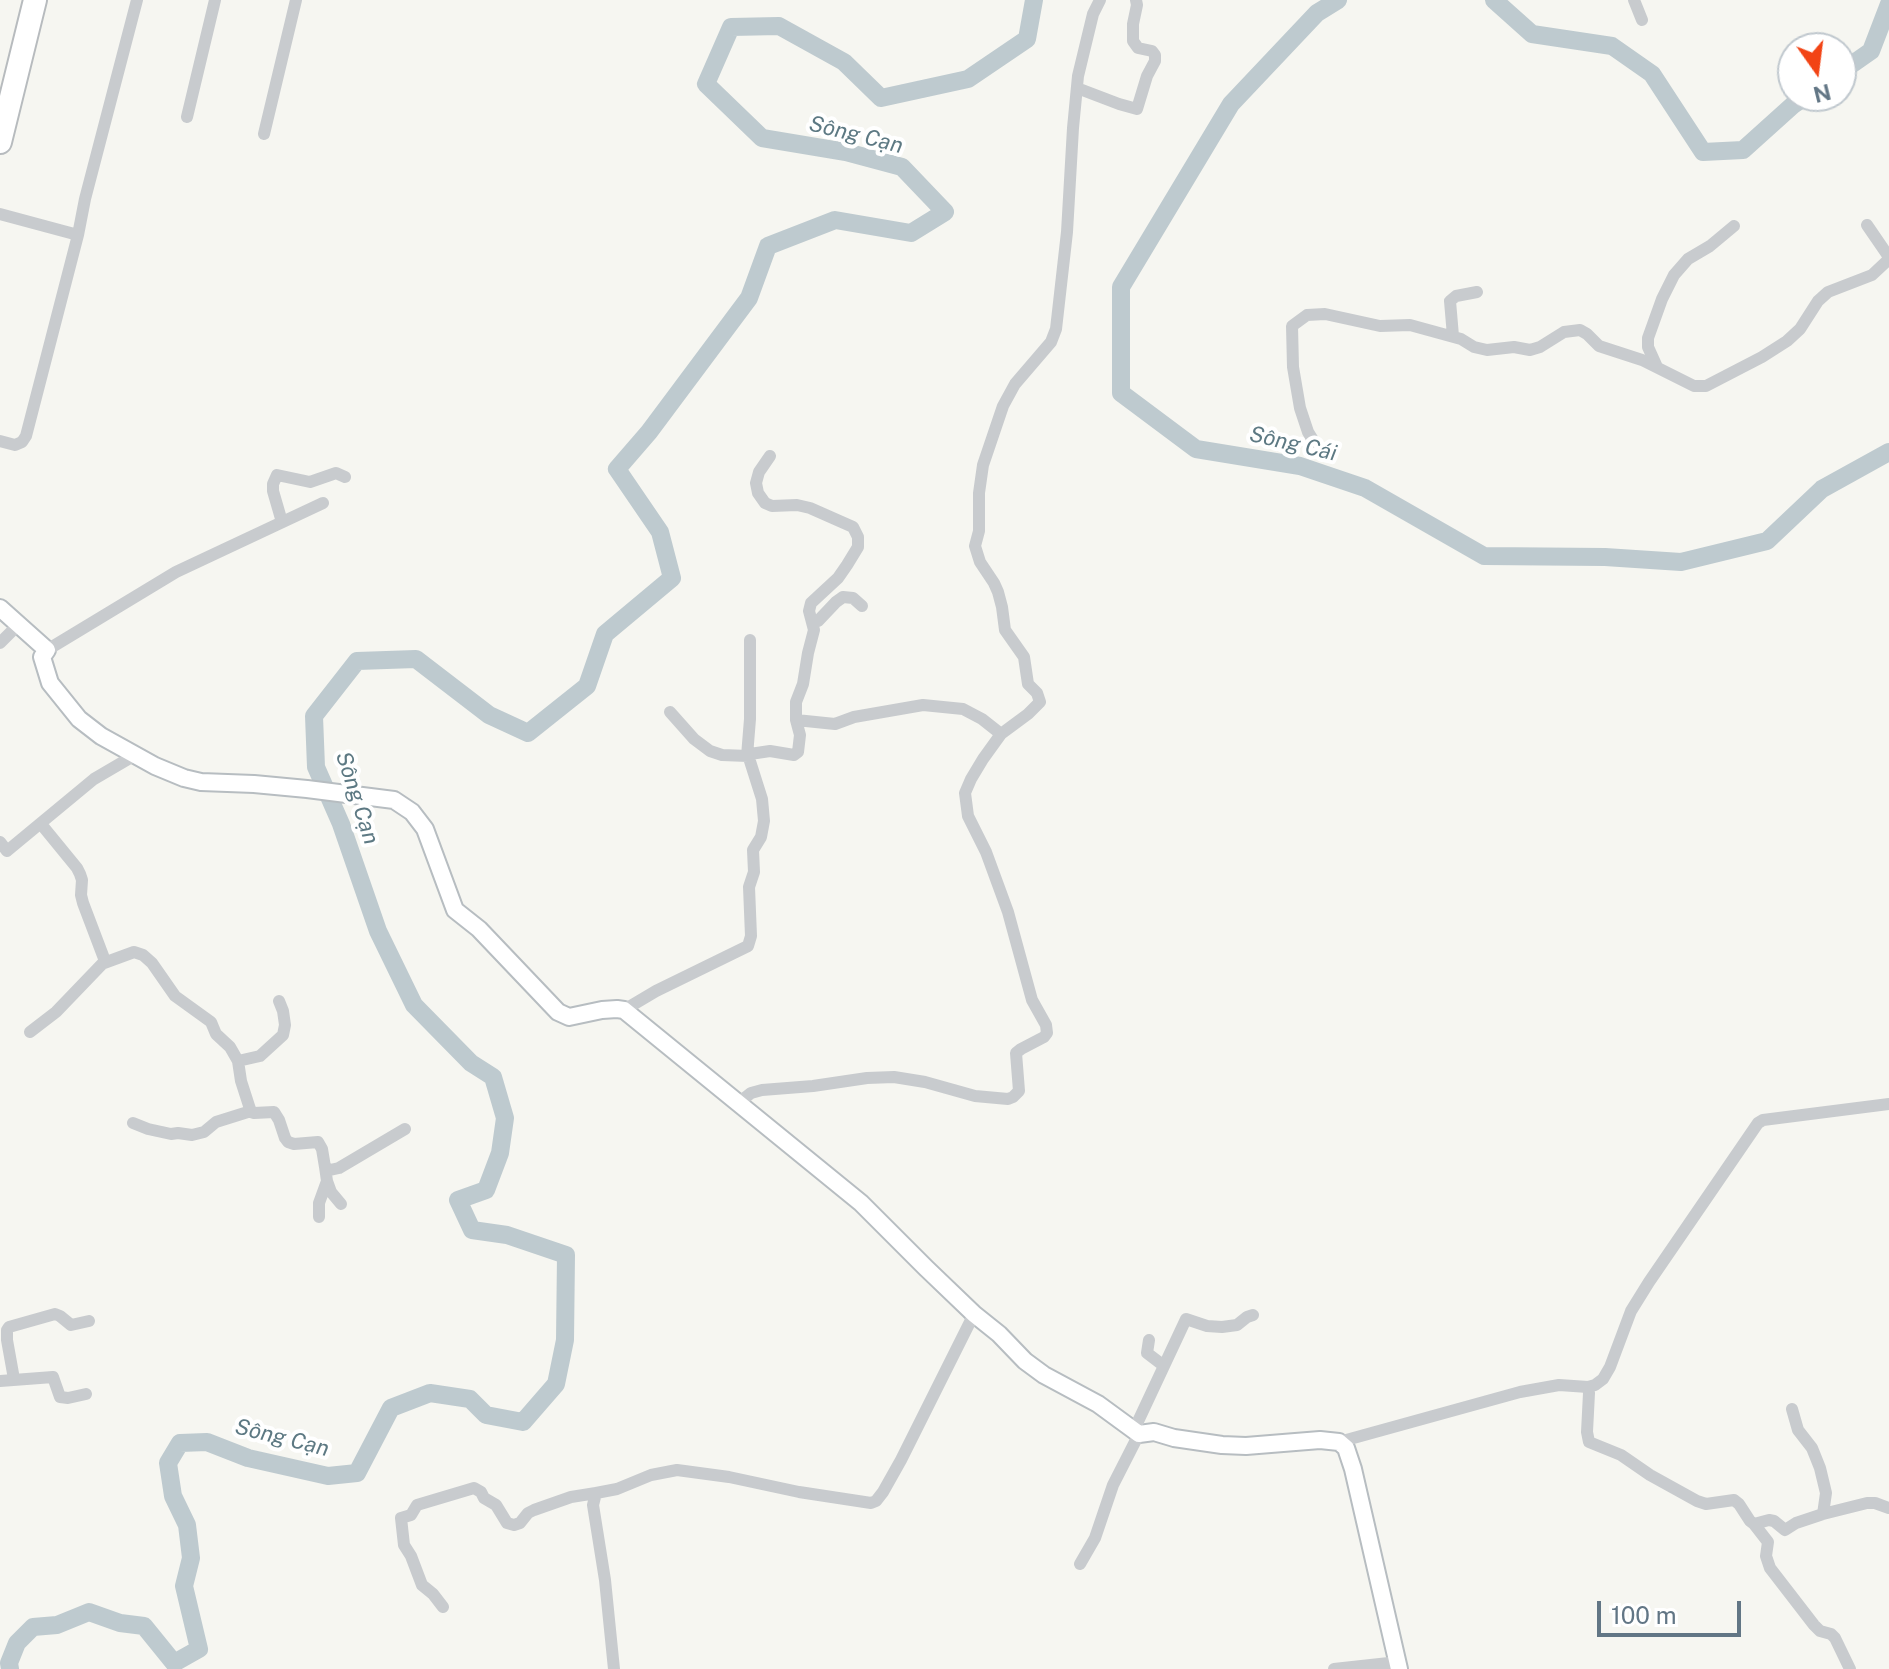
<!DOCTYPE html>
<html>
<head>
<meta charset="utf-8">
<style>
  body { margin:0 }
  #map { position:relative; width:1889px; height:1669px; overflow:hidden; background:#f6f6f1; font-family:"Public Sans",sans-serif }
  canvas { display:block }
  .north { position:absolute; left:1777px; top:32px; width:80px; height:80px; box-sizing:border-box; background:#fff; border:2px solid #c0c8ce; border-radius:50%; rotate:166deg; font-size:22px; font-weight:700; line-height:32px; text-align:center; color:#627685 }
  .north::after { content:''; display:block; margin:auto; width:28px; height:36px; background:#f24415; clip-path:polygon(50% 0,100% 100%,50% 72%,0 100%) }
  .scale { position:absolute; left:1597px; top:1601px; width:144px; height:36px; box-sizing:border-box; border:4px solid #627685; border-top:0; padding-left:10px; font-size:24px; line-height:28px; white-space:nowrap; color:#627685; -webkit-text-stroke:6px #fff; paint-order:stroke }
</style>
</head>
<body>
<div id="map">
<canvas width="1889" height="1669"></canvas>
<div class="north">N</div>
<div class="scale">100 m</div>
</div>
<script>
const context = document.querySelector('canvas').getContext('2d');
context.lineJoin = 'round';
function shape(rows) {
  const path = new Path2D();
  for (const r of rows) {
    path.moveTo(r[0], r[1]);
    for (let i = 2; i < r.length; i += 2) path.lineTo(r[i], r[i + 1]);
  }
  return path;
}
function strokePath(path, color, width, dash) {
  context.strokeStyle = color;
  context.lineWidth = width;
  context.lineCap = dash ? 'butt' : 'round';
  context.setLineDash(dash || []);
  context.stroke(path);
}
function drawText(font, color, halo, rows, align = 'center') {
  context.font = font + ' "Public Sans",sans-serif';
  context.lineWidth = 8;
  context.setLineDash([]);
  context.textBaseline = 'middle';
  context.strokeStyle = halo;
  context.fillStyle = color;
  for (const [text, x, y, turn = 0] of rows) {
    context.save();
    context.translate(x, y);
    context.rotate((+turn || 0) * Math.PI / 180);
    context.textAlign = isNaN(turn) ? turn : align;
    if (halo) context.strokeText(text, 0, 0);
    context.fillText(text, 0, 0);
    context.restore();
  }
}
strokePath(shape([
  [1338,0,1317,13,1231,104,1121,287,1121,393,1196,449,1300,466,1365,488,1484,556,1605,557,1681,562,1767,541,1822,489,1889,452],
  [1494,0,1532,34,1612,46,1652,74,1703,152,1743,150,1793,105,1806,96],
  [1841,72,1871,51,1889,4],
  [10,1669,9,1663,17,1643,33,1627,57,1625,89,1612,120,1623,144,1626,174,1663,199,1649,184,1586,191,1558,187,1525,173,1496,168,1463,180,1443,207,1442,248,1458,328,1476,357,1473,391,1408,430,1393,470,1399,486,1415,523,1422,556,1384,565,1340,566,1255,507,1235,472,1230,458,1200,486,1190,500,1153,505,1118,493,1077,471,1063,414,1005,378,931,341,824,316,767,314,716,357,661,416,659,489,715,528,733,587,686,605,634,672,578,660,532,617,469,649,432,749,298,768,246,835,220,911,233,945,212,902,167,846,152,762,138,706,84,731,27,779,26,844,62,881,98,968,79,1027,39,1034,0]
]), '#becacf', 18);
const secondary = shape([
  [0,608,47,650,42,657,50,683,79,719,101,736,155,766,184,778,201,782,254,784,307,789,394,800,412,812,425,829,455,910,479,929,558,1012,569,1017,602,1010,617,1009,624,1010,861,1203,926,1268,974,1314,999,1334,1025,1361,1044,1375,1098,1404,1139,1434,1154,1432,1174,1438,1222,1445,1246,1446,1320,1440,1339,1442,1346,1448,1353,1469,1399,1669]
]);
const highway = shape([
  [0,142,35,0]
]);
strokePath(secondary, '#b7bdc1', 20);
strokePath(highway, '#b7bbbe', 26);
strokePath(shape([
  [1634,0,1642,20],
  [1077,88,1119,104,1137,109,1147,76,1155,61,1155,55,1152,51,1138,48,1133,41,1133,24,1137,5,1136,0],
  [187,117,215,0],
  [264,134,296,0],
  [0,214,78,235],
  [1867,225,1889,257],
  [1453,336,1450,301,1456,296,1477,292],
  [1657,367,1648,347,1648,338,1662,299,1674,275,1688,259,1710,246,1734,226],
  [0,441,15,445,22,442,26,436,78,235,85,199,137,0],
  [1316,445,1308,432,1300,408,1293,367,1292,326,1307,315,1325,314,1380,326,1410,325,1461,339,1474,347,1487,350,1514,347,1530,350,1540,347,1564,332,1580,330,1587,334,1599,346,1642,360,1694,386,1706,386,1762,357,1787,341,1800,329,1818,301,1828,292,1872,275,1889,259],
  [770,456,759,472,756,483,758,493,765,503,772,506,797,505,810,508,853,527,858,537,858,547,847,565,838,578,811,603,809,611,814,630,808,653,803,684,796,702,796,720],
  [282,522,273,491,273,484,277,475,310,482,336,473,345,477],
  [813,623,818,621,836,602,843,597,853,598,862,606],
  [0,643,19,624],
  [47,650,176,572,323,503],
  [670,712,694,739,710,751,722,755,748,756],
  [747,756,750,719,750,640],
  [0,842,7,851,94,779,135,755],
  [104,963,134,952,143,955,152,963,175,996,211,1022,216,1034,230,1047,238,1061,241,1081,251,1112,254,1113,274,1112,279,1120,285,1138,288,1142,294,1144,318,1142,322,1149,325,1167,330,1170,339,1168,405,1129],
  [624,1010,656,991,748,946,751,936,749,887,754,872,753,850,761,837,764,821,762,799,749,758,750,754,770,751,794,755,798,752,800,735,796,720,835,724,854,717,923,705,963,709,982,719,1001,734],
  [30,1032,56,1012,105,961,83,903,81,895,82,880,80,874,77,868,41,824],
  [238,1061,260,1056,283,1035,285,1025,283,1011,279,1001],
  [737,1104,751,1093,762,1090,813,1086,867,1078,894,1077,925,1082,975,1096,1008,1099,1013,1097,1019,1091,1016,1053,1021,1049,1044,1037,1047,1033,1046,1025,1032,1000,1008,912,986,852,968,816,965,793,971,779,983,759,1001,734,1028,714,1040,702,1037,693,1028,684,1024,657,1005,630,1002,607,998,592,994,583,980,562,975,546,979,531,979,493,983,465,1003,406,1015,384,1051,342,1056,329,1067,232,1073,128,1078,76,1093,14,1100,0],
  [133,1123,148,1129,171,1134,178,1133,192,1135,204,1132,216,1122,251,1111],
  [327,1181,331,1192,341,1204],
  [319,1217,319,1203,327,1181,325,1167],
  [1149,1340,1147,1353,1164,1366],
  [14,1379,7,1340,7,1330,9,1327,55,1314,60,1316,71,1325,89,1321],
  [0,1381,53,1377,60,1397,68,1398,86,1394],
  [1588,1387,1589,1393,1587,1432,1589,1442,1621,1455,1650,1475,1697,1501,1706,1504,1734,1500,1739,1504,1750,1521,1754,1524,1769,1520,1774,1521,1785,1530,1796,1523,1823,1514,1867,1503,1875,1503,1889,1508],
  [1792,1409,1798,1430,1812,1448,1820,1468,1826,1493,1823,1514],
  [1134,1430,1186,1319,1207,1326,1222,1327,1237,1325,1247,1317,1253,1315],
  [1339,1442,1520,1392,1559,1385,1588,1387,1595,1385,1603,1379,1610,1367,1631,1311,1649,1282,1758,1123,1763,1120,1889,1104],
  [1754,1524,1768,1542,1766,1556,1770,1568,1814,1625,1820,1631,1831,1634,1835,1638,1850,1669],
  [1080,1564,1095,1538,1113,1485,1139,1434],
  [443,1607,433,1594,422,1585,411,1556,404,1545,401,1518,411,1515,417,1505,474,1488,481,1492,484,1498,496,1505,507,1523,514,1525,520,1523,528,1513,534,1510,571,1497,596,1493],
  [614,1669,605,1580,593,1505,596,1493,617,1489,651,1475,677,1470,729,1477,799,1492,871,1503,876,1501,883,1492,901,1460,974,1314],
  [1334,1669,1398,1662]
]), '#c8cbce', 12);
strokePath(secondary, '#fff', 16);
strokePath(highway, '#fff', 22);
drawText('italic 22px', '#5d7983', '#fff', [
  ["Sông Cạn",856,135,14],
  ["Sông Cái",1293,444,13],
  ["Sông Cạn",357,798,72],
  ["Sông Cạn",282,1438,14]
]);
</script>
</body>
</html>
